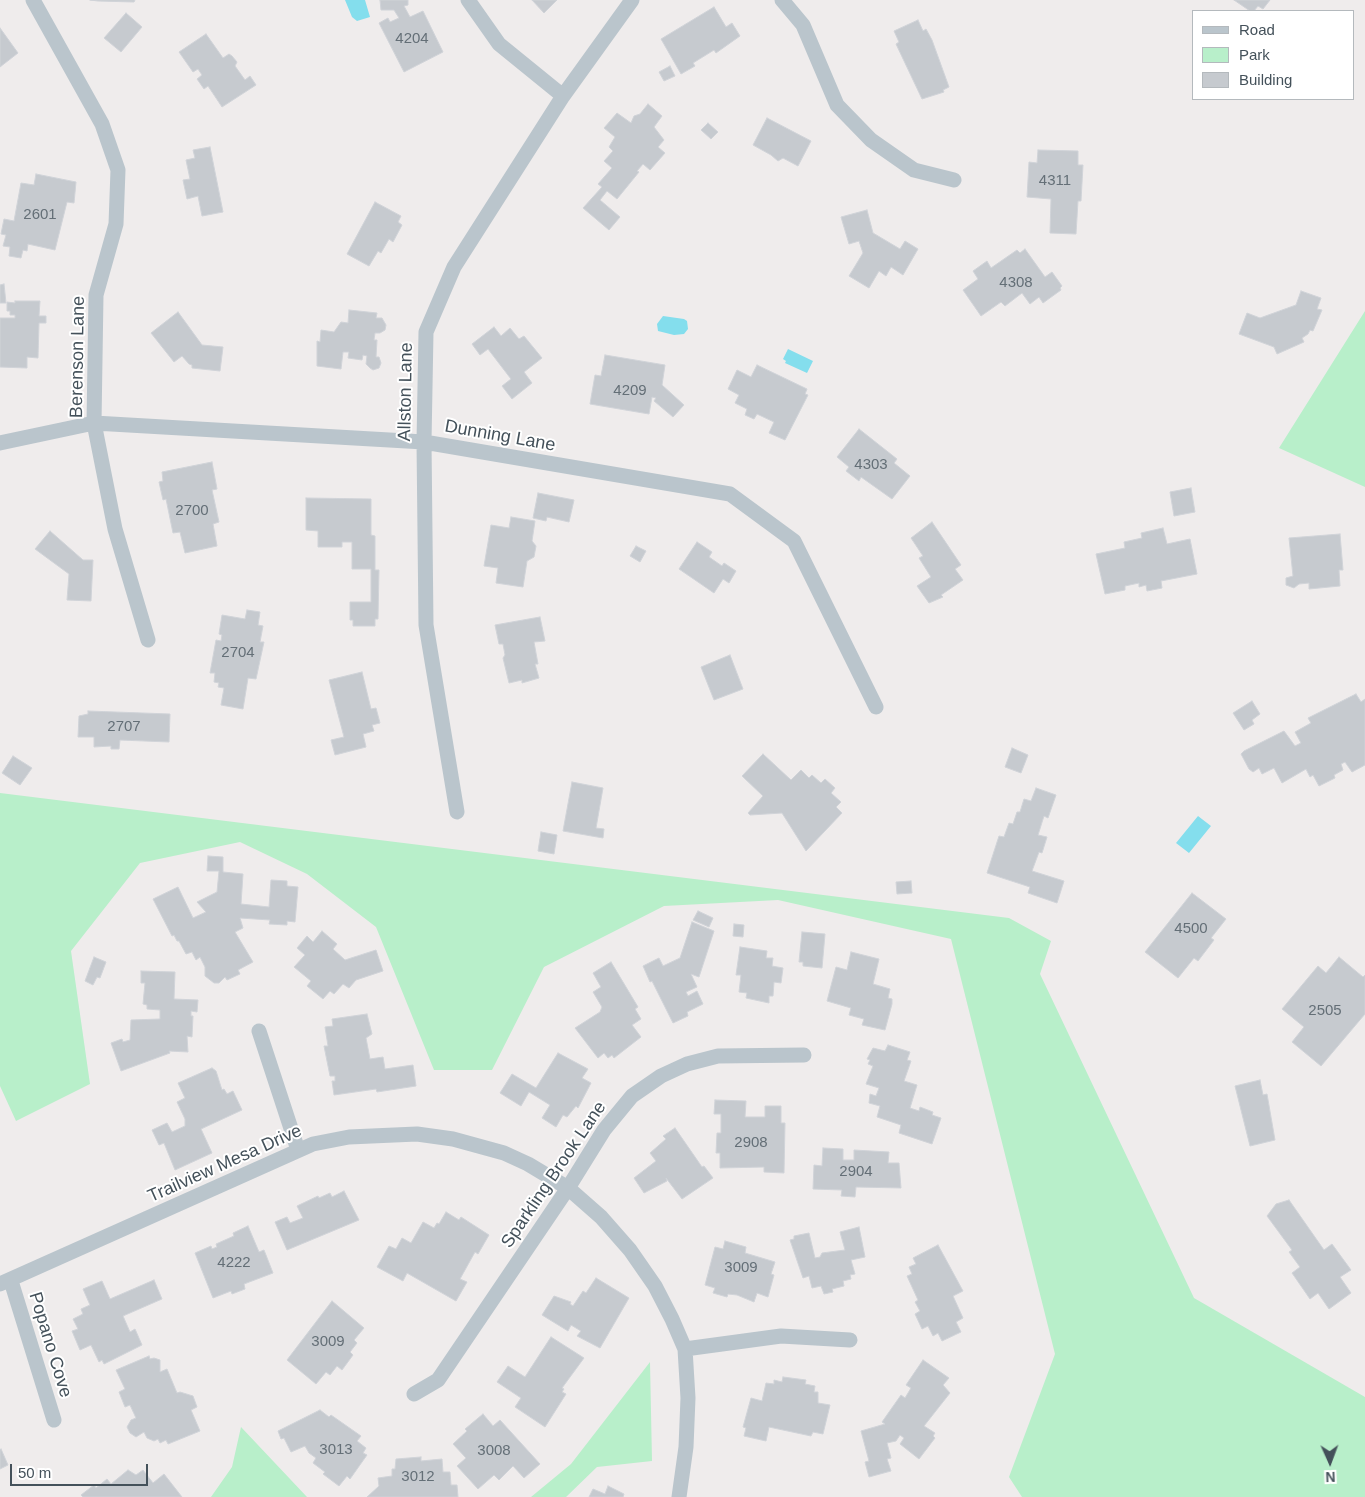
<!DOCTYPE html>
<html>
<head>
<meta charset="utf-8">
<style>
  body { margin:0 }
  #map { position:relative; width:1365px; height:1497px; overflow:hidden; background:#efecec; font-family:Arial,sans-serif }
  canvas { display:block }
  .legend { position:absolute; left:1192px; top:10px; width:162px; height:90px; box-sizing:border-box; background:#fff; border:1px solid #b4b9bd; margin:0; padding:6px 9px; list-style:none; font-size:15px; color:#44515a }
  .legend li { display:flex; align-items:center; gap:10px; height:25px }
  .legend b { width:25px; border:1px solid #b4b9bd }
  .north { position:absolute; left:1305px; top:1437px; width:50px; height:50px; -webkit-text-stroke:4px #fff; paint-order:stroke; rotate:178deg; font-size:14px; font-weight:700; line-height:20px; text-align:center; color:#44515a }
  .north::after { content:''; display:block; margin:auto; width:18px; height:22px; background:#44515a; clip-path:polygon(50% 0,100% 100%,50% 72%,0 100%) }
  .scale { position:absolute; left:10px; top:1464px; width:138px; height:22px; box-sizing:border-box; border:2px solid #44515a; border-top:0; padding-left:6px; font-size:15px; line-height:18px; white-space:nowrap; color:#44515a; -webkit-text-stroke:4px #fff; paint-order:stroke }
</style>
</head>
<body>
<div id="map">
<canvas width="1365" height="1497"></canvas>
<ul class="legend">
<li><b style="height:6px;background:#bac5cc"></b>Road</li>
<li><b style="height:14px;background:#b8efca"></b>Park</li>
<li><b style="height:14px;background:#c6cacf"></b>Building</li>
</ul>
<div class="north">N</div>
<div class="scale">50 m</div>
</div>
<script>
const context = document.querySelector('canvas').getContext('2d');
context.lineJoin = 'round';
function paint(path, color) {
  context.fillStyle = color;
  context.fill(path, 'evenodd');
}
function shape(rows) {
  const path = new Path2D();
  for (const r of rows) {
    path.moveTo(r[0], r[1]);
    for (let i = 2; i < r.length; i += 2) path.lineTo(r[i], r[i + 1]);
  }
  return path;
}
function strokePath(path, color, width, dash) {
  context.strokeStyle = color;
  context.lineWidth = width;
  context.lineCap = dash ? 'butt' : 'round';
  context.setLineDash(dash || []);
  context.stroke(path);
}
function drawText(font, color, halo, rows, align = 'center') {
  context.font = font + ' Arial,sans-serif';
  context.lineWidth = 4;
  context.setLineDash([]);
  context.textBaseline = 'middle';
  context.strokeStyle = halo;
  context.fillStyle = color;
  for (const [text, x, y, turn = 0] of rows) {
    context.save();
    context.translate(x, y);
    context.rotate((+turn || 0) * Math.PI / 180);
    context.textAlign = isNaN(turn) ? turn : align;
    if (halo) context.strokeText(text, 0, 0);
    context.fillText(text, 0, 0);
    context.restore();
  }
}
paint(shape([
  [1365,311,1365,487,1279,448],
  [0,793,1009,918,1051,941,1040,974,1194,1298,1365,1397,1365,1497,1022,1497,1009,1477,1055,1354,951,939,778,900,664,906,544,967,492,1070,434,1070,376,927,307,874,240,842,140,863,71,951,90,1084,16,1121,0,1086],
  [650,1362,652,1461,597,1467,566,1497,531,1497,571,1464],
  [241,1427,307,1497,211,1497,232,1467]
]), '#b8efca');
paint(shape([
  [345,0,365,0,370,17,357,21,352,17],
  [663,316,684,319,687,321,688,329,684,334,674,335,658,331,657,324],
  [788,349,813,361,807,373,785,363,786,361,783,359],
  [1198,816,1211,826,1189,853,1176,843]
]), '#84deed');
const building = shape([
  [90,0,135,0,134,2,98,1,90,0],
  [380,0,408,0,408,5,404,6,410,17,423,11,443,52,404,72,379,23,388,18,390,22,399,18,394,10,381,10,380,0],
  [532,0,557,0,544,13,532,0],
  [1234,0,1270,0,1263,9,1258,6,1254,11,1250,11,1234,0],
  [714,7,726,27,732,23,740,36,716,53,714,50,693,63,695,66,681,74,661,39,714,7],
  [126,13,142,27,121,52,104,38,126,13],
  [918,20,923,31,926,29,932,40,949,87,943,90,944,92,922,99,896,44,899,42,894,31,918,20],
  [0,28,18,53,0,67,0,28],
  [206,34,223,58,229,54,232,56,237,62,235,66,245,80,250,76,256,85,222,107,208,86,204,89,197,79,202,75,198,69,193,72,179,52,206,34],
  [670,66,675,76,664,81,659,72,670,66],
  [648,104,662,116,654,127,664,140,658,147,665,153,650,170,643,164,637,171,639,172,617,199,607,191,600,200,620,217,609,230,583,208,602,187,598,184,612,168,604,161,613,151,609,147,615,137,604,128,617,113,631,123,634,116,640,114,648,104],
  [767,118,811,141,798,166,783,158,778,161,771,155,753,145,767,118],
  [708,123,718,132,711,139,701,130,708,123],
  [210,147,223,212,202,216,198,196,187,199,183,180,190,179,186,160,195,158,193,150,210,147],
  [1038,150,1078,151,1078,165,1083,165,1081,201,1078,201,1076,234,1050,233,1051,199,1027,197,1029,162,1037,163,1038,150],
  [36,174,76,182,74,203,67,202,55,250,28,244,27,251,23,250,21,258,9,256,10,247,3,246,6,235,1,234,4,219,14,221,21,183,34,185,36,174],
  [375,202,401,216,398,222,402,225,393,242,389,239,381,253,378,251,369,266,347,254,375,202],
  [867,210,873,233,900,249,905,241,918,249,903,275,891,267,886,276,879,271,869,288,849,276,863,253,859,241,849,244,841,217,867,210],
  [1025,249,1045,277,1052,272,1062,286,1060,288,1061,290,1043,303,1039,297,1030,304,1022,293,1005,306,1001,302,981,316,963,290,978,279,973,271,987,261,991,268,1017,250,1020,253,1025,249],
  [4,284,6,303,0,303,0,285,4,284],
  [1301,291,1321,298,1317,309,1322,310,1313,331,1310,330,1308,334,1302,338,1304,342,1277,354,1274,347,1239,334,1247,313,1260,318,1296,305,1301,291],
  [15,301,40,301,39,316,46,316,46,323,39,323,38,358,27,357,27,368,0,367,0,318,15,318,15,315,10,315,10,311,7,311,7,302,15,303,15,301],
  [349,310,377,313,376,318,382,318,386,325,385,330,380,333,375,333,374,340,377,340,376,357,379,357,381,363,379,368,373,370,370,368,366,364,367,356,363,355,362,360,348,358,349,352,343,352,341,369,317,366,317,341,320,342,321,330,334,332,341,322,348,323,349,310],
  [178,312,202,345,223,347,220,371,192,368,192,365,189,364,182,356,174,362,151,333,178,312],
  [494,327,501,336,510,328,519,339,524,336,542,358,524,372,532,383,512,399,502,386,511,379,488,349,480,355,472,344,494,327],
  [605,355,665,365,662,385,684,405,673,417,654,401,656,398,652,397,649,414,590,404,595,375,601,376,605,355],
  [757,365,807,389,805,394,808,395,785,440,769,433,774,422,757,414,754,419,745,415,747,409,735,403,739,395,728,389,737,370,751,377,757,365],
  [859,429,897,459,894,463,910,476,892,499,861,477,859,481,846,471,849,467,837,457,859,429],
  [212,462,217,489,212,490,219,522,213,524,217,546,185,553,180,532,173,533,166,499,163,500,159,482,163,481,162,472,212,462],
  [1191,488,1195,512,1174,516,1170,492,1191,488],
  [538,493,574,500,569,522,547,517,546,521,533,518,538,493],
  [306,498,371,499,371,535,375,536,375,570,379,570,378,619,375,619,375,626,353,626,353,620,350,620,350,602,371,602,371,569,352,569,352,542,342,542,342,547,318,547,318,531,306,530,306,498],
  [511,517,535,521,532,541,536,546,534,557,527,561,523,587,496,583,498,568,484,566,491,525,509,528,511,517],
  [932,522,961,565,955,569,963,580,941,595,943,597,929,603,917,586,931,577,919,558,923,556,911,538,932,522],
  [1163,528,1167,544,1190,539,1197,574,1161,581,1162,588,1147,591,1146,585,1139,587,1139,583,1125,586,1125,590,1105,594,1096,554,1125,548,1124,542,1142,538,1141,533,1163,528],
  [50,531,83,560,93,560,91,601,67,600,69,574,35,549,50,531],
  [1340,534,1343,570,1339,570,1340,586,1309,589,1309,583,1299,584,1294,588,1286,585,1286,578,1293,576,1289,538,1340,534],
  [697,542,712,552,709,557,722,566,724,563,736,571,729,583,723,579,714,593,679,569,697,542],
  [636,546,646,551,640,562,630,556,636,546],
  [247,610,260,612,258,625,263,626,260,642,264,642,256,679,248,678,243,709,221,705,224,688,218,687,219,683,214,682,215,673,210,673,216,640,221,641,222,635,219,634,222,615,245,619,247,610],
  [540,617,545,641,534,642,538,664,535,664,539,678,522,683,522,680,509,683,503,658,505,655,503,644,499,644,495,625,540,617],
  [730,655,743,689,714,700,701,667,730,655],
  [362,672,371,709,376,708,380,723,372,725,374,731,363,734,366,747,335,755,331,740,344,737,329,680,362,672],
  [1356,694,1361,702,1365,699,1365,765,1352,772,1345,762,1341,764,1343,770,1334,775,1335,778,1319,786,1313,775,1310,777,1306,769,1282,783,1274,768,1262,774,1259,768,1253,772,1249,769,1241,754,1244,751,1284,731,1295,746,1301,743,1295,732,1311,723,1308,718,1356,694],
  [1252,701,1260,714,1252,720,1254,724,1244,730,1233,713,1252,701],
  [88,711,170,714,169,742,120,740,119,749,111,749,111,746,94,747,94,737,78,737,79,716,88,714,88,711],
  [1012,748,1028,755,1021,773,1005,767,1012,748],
  [763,754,791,780,801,770,809,778,812,775,821,783,825,779,835,788,831,793,841,802,836,807,842,813,806,851,782,813,750,815,748,813,763,796,742,776,763,754],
  [13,756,32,768,20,785,2,773,13,756],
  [572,782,603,788,596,828,604,829,603,838,563,831,572,782],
  [1036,788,1056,795,1048,818,1044,816,1038,835,1047,837,1042,853,1039,852,1032,871,1064,881,1057,903,1028,893,1030,887,987,873,999,836,1004,837,1009,823,1013,824,1017,812,1020,812,1024,799,1031,801,1036,788],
  [541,832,557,835,554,854,538,851,541,832],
  [208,856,223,857,223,872,243,874,241,904,269,907,271,880,287,881,287,886,298,887,295,922,287,921,287,925,269,924,270,920,240,918,243,928,235,932,253,962,238,970,240,974,227,980,225,977,219,983,214,983,205,976,205,967,200,957,196,960,192,952,186,954,179,941,177,941,174,935,172,936,153,899,178,887,193,918,206,912,197,902,217,892,219,871,207,871,208,856],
  [911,881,912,893,897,894,896,882,911,881],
  [1192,893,1226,919,1211,938,1214,940,1198,961,1194,958,1178,978,1145,952,1192,893],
  [698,911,713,918,709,927,693,920,698,911],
  [692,922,714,931,699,977,691,974,697,987,686,992,688,996,697,991,703,1004,687,1012,688,1016,673,1023,652,981,650,982,643,966,659,958,663,966,680,958,692,922],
  [734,924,744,925,743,937,733,936,734,924],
  [322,931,337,944,333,949,345,960,376,950,383,971,356,980,349,988,343,984,334,994,330,991,323,999,307,986,311,981,294,967,305,955,297,948,307,936,313,942,322,931],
  [802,932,825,934,822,968,803,966,803,962,799,962,802,932],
  [740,947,767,951,766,958,773,958,772,966,783,968,781,983,774,982,773,996,769,996,769,1003,746,998,747,993,739,992,741,975,736,975,740,947],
  [851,952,879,959,873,984,890,989,888,998,892,999,892,1004,885,1030,862,1025,864,1019,849,1015,851,1008,827,1001,836,967,847,970,851,952],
  [94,957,106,962,100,978,97,977,93,985,85,981,94,957],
  [1339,957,1363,977,1365,975,1365,1014,1321,1066,1292,1042,1304,1027,1282,1009,1318,966,1326,973,1339,957],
  [611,962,638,1007,635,1009,641,1019,632,1025,641,1037,614,1058,612,1055,608,1058,604,1053,598,1058,575,1028,600,1012,602,1007,593,992,601,987,593,973,611,962],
  [141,971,175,972,174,999,198,1000,197,1012,191,1011,191,1016,193,1016,192,1037,187,1036,188,1052,169,1051,170,1053,121,1071,111,1043,122,1039,123,1042,130,1040,131,1020,160,1019,160,1010,147,1009,147,1005,143,1004,145,983,141,983,141,971],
  [367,1014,372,1034,366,1038,370,1059,383,1057,385,1069,413,1065,416,1086,377,1092,376,1089,334,1095,332,1081,335,1081,335,1076,330,1076,324,1046,328,1046,325,1027,333,1026,332,1019,367,1014],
  [888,1045,910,1052,907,1060,911,1061,904,1081,917,1085,910,1108,919,1111,920,1107,933,1112,932,1115,941,1118,932,1144,899,1133,901,1125,877,1117,880,1106,869,1103,870,1094,876,1096,879,1088,866,1084,873,1066,868,1064,870,1060,867,1059,873,1048,885,1051,888,1045],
  [558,1053,588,1069,582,1078,591,1083,578,1108,576,1106,567,1117,563,1115,556,1127,542,1118,550,1105,529,1092,521,1106,500,1093,512,1074,536,1088,558,1053],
  [212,1068,216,1071,222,1090,224,1089,227,1094,233,1091,242,1110,201,1129,212,1153,175,1170,164,1143,159,1145,152,1130,167,1123,172,1132,185,1126,185,1119,177,1102,185,1098,178,1083,212,1068],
  [1260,1080,1263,1095,1267,1094,1275,1140,1250,1146,1235,1086,1260,1080],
  [715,1100,746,1101,745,1117,765,1117,765,1106,781,1106,781,1123,785,1123,784,1173,764,1172,764,1167,720,1168,720,1153,716,1153,717,1133,721,1133,721,1114,714,1114,715,1100],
  [675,1128,702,1167,704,1166,713,1178,682,1199,666,1178,667,1181,644,1193,634,1178,656,1161,650,1153,666,1139,663,1136,675,1128],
  [823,1148,843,1149,843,1160,854,1160,854,1150,889,1152,888,1163,899,1163,901,1188,856,1187,855,1197,841,1196,842,1190,813,1189,814,1165,822,1166,823,1148],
  [344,1191,359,1220,287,1250,275,1222,287,1217,290,1223,303,1218,297,1206,318,1196,319,1198,330,1193,332,1197,344,1191],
  [1289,1200,1324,1250,1332,1244,1351,1270,1340,1277,1351,1293,1329,1309,1318,1293,1310,1299,1292,1273,1300,1267,1289,1252,1292,1250,1267,1216,1276,1204,1289,1200],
  [446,1212,459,1220,461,1217,489,1235,478,1254,475,1252,460,1279,467,1282,456,1301,407,1273,403,1281,377,1267,389,1246,396,1249,402,1238,411,1243,423,1222,434,1228,437,1223,439,1224,446,1212],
  [248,1226,259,1252,264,1250,273,1273,244,1284,245,1289,232,1294,231,1291,213,1298,195,1253,211,1246,212,1249,217,1247,216,1244,234,1236,233,1233,248,1226],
  [859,1227,865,1257,851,1260,855,1274,850,1275,851,1279,843,1281,844,1286,832,1289,833,1292,824,1294,821,1286,812,1288,809,1276,803,1278,790,1240,794,1239,794,1236,809,1233,815,1258,820,1257,822,1253,845,1250,840,1232,859,1227],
  [725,1241,746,1247,745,1253,775,1262,771,1274,774,1275,768,1297,757,1293,754,1302,737,1295,728,1294,727,1297,713,1293,715,1288,705,1285,715,1247,723,1249,725,1241],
  [938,1245,963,1291,953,1296,963,1318,956,1322,961,1332,942,1341,938,1333,933,1336,928,1326,922,1329,915,1314,920,1311,915,1302,918,1300,907,1276,912,1274,909,1267,916,1264,913,1258,938,1245],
  [596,1278,629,1298,600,1348,577,1336,581,1331,571,1325,568,1331,542,1315,554,1296,571,1302,570,1304,573,1306,583,1291,586,1293,596,1278],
  [154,1280,162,1299,123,1316,130,1332,135,1329,142,1345,104,1364,102,1360,99,1362,91,1345,80,1350,72,1331,78,1329,73,1319,83,1314,81,1309,90,1305,83,1289,102,1281,110,1299,154,1280],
  [332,1301,364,1328,354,1340,357,1343,350,1352,353,1355,342,1370,337,1366,330,1375,326,1372,316,1384,287,1360,332,1301],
  [551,1337,584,1358,562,1388,564,1389,562,1392,566,1394,545,1427,515,1407,521,1398,497,1382,508,1366,525,1377,551,1337],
  [149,1356,150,1359,154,1358,160,1360,160,1372,167,1369,177,1393,180,1392,193,1396,197,1407,191,1410,200,1431,168,1444,166,1440,160,1443,158,1439,154,1441,147,1438,144,1432,136,1437,130,1433,127,1427,131,1420,136,1418,130,1405,125,1407,119,1392,125,1389,116,1370,149,1356],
  [923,1360,949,1378,943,1385,950,1393,924,1426,935,1433,933,1436,935,1438,919,1459,900,1444,904,1438,900,1435,896,1441,887,1443,891,1458,887,1459,891,1471,869,1477,865,1462,869,1461,861,1431,885,1424,882,1422,901,1395,905,1398,911,1388,906,1385,923,1360],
  [783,1377,806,1380,805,1384,815,1386,814,1392,818,1392,818,1403,830,1405,823,1434,813,1432,811,1436,769,1427,766,1441,744,1436,746,1428,743,1427,751,1398,762,1401,766,1383,774,1384,774,1380,782,1382,783,1377],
  [320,1410,329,1417,331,1415,361,1436,357,1441,366,1448,363,1453,367,1455,350,1479,347,1476,339,1486,323,1474,325,1472,313,1463,316,1458,309,1453,305,1446,291,1452,284,1438,281,1439,278,1431,320,1410],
  [483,1414,493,1426,500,1420,540,1464,524,1478,513,1466,499,1480,494,1475,478,1489,457,1466,466,1458,453,1444,467,1431,465,1429,483,1414],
  [1,1449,8,1465,0,1469,0,1450,1,1449],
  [421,1457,421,1461,442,1459,443,1472,450,1472,451,1485,457,1485,458,1497,367,1497,379,1486,378,1478,392,1476,392,1469,395,1469,396,1459,421,1457],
  [128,1470,136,1475,143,1470,153,1483,164,1474,182,1497,83,1497,81,1495,94,1485,96,1488,107,1479,111,1484,128,1470],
  [608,1486,624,1494,623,1497,589,1497,593,1489,605,1494,608,1486]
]);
paint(building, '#c6cacf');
strokePath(building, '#d0d3d8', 1);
strokePath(shape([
  [33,0,102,124,118,170,116,224,96,295,94,423,115,529,148,640],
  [468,0,499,44,563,96],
  [782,0,803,25,837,105,871,140,914,170,954,180],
  [0,443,94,423,424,442,730,494,794,541,876,707],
  [457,812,426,625,424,442,426,332,454,267,563,96,632,0],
  [259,1031,298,1150],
  [11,1281,54,1420],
  [0,1284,313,1144,349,1137,417,1134,453,1139,504,1153,528,1164,568,1188,601,1217,630,1250,655,1286,672,1319,685,1349,688,1398,686,1447,679,1497],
  [685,1349,781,1336,850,1340],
  [414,1394,438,1380,568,1188,604,1130,632,1096,661,1076,687,1064,718,1056,804,1055]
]), '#bac5cc', 15);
drawText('15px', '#646f77', null, [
  ["4204",412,39],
  ["4311",1055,181],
  ["2601",40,215],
  ["4308",1016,283],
  ["4209",630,391],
  ["4303",871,465],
  ["2700",192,511],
  ["2704",238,653],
  ["2707",124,727],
  ["4500",1191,929],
  ["2505",1325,1011],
  ["2908",751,1143],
  ["2904",856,1172],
  ["4222",234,1263],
  ["3009",741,1268],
  ["3009",328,1342],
  ["3013",336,1450],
  ["3008",494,1451],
  ["3012",418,1477]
]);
drawText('18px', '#44515a', '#fff', [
  ["Berenson Lane",78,357,-89],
  ["Allston Lane",406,392,-89],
  ["Dunning Lane",500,436,10],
  ["Trailview Mesa Drive",225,1164,-24],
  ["Sparkling Brook Lane",554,1175,-56],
  ["Popano Cove",50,1345,73]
]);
</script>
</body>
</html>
